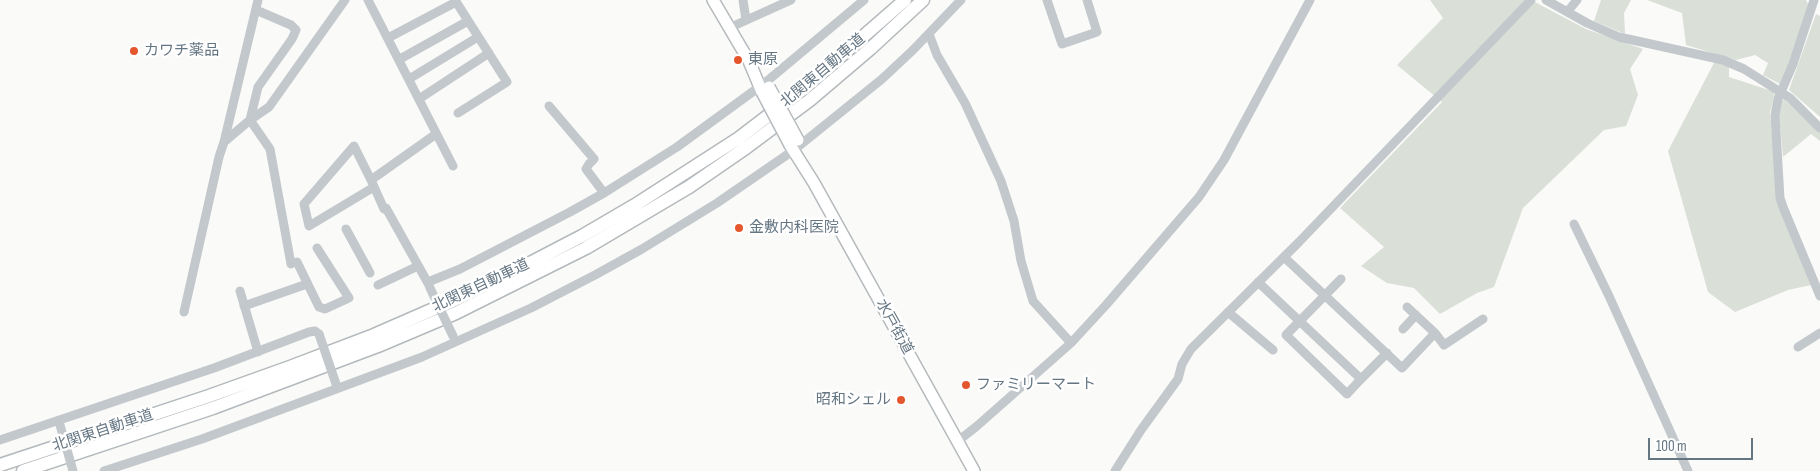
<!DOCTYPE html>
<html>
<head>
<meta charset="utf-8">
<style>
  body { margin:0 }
  #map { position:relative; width:1820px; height:471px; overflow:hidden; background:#fafaf8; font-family:"Sofia Sans Condensed",sans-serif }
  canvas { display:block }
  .scale { position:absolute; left:1648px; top:438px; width:105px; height:22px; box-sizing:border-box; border:2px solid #657683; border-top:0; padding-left:6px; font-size:15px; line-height:18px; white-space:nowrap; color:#657683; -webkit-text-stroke:4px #fff; paint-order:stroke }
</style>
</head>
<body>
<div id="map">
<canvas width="1820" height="471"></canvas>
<div class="scale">100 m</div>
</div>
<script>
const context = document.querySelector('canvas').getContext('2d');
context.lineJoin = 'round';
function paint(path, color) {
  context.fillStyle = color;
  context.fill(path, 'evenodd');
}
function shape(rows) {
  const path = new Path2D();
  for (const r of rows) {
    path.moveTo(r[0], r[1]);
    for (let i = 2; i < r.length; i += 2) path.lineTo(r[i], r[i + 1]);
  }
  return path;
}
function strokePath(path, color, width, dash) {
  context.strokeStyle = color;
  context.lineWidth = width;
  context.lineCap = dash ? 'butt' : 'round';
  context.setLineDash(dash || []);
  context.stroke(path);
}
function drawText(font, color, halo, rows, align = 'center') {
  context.font = font + ' "Sofia Sans Condensed","Noto Sans JP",sans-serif';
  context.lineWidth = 5;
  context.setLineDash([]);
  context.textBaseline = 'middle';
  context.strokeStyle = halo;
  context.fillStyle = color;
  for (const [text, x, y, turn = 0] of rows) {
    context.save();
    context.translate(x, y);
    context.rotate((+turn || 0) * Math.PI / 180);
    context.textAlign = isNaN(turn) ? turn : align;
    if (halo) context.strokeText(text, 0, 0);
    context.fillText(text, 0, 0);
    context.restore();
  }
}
paint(shape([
  [1430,0,1531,0,1586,29,1643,49,1630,69,1638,95,1626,126,1604,130,1523,208,1494,287,1477,293,1440,314,1414,288,1387,283,1361,266,1384,247,1340,208,1442,102,1397,65,1443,18],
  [1601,0,1631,0,1624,13,1625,34,1594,21],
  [1647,0,1806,0,1808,4,1790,64,1780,84,1763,75,1768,63,1755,55,1736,60,1686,45,1682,13],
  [1816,14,1820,16,1820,117,1789,90],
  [1715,61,1729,66,1729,77,1775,92,1770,113,1778,202,1811,285,1788,290,1735,312,1708,292,1668,151],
  [1784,99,1820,133,1820,141,1811,134,1783,157,1779,115,1780,104]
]), '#dadfd7');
const major = shape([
  [713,0,749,61,762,92],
  [790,145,814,183,974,471]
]);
const highway = shape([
  [0,465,209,396,290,367,374,335,452,301,532,262,582,236,635,205,739,138,803,89,905,0],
  [23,471,213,408,378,346,456,313,586,248,689,187,747,147,810,100,870,49,923,0]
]);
strokePath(major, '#b5babe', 14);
strokePath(highway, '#b4b9bd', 15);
strokePath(shape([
  [368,0,453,166],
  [455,0,507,82,458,113],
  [743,0,746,20],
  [1047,0,1062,44,1097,32,1087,0],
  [1546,0,1587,23,1619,37,1723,60,1744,69,1790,98,1820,128],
  [1814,0,1793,64,1778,99,1775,115,1780,198,1783,207,1820,296],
  [256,10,291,25,296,30,292,39,258,87,250,120,270,149,291,264],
  [1568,11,1577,0],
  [729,28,791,0],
  [929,34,937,55,965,103,1001,181,1014,221,1021,261,1033,301,1071,343],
  [388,38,456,2],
  [400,59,468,21],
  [409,79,478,37],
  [419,99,489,53],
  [549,106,594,159,589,164,586,169,604,193],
  [224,142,250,120,269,107,345,0],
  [371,180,354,146,304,204,309,226,374,187],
  [386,208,429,285],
  [384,209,371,180,436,134],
  [1574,224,1609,296,1688,471],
  [346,229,370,273],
  [1284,257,1402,368,1435,333],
  [297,262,319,307,325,309,349,298,317,248],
  [1341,279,1286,335,1347,394,1361,379],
  [428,282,460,269,570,212,604,193,677,147,766,82,864,0],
  [1258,282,1361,379,1387,353],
  [378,285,418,266],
  [240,291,258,352],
  [244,306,307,284],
  [1407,307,1435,333,1444,345,1483,319],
  [184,312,219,157,224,142,258,0],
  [1228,312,1273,350],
  [1403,329,1416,315],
  [1798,347,1820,333],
  [0,440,214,368,309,332,315,331,319,334],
  [958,441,977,426,1071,343,1106,305,1199,197,1224,160,1310,0],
  [104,471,202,439,422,357,531,308,595,275,642,249,717,203,794,150,882,79,913,50,961,0],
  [1115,471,1141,430,1178,379,1182,364,1191,349,1299,242,1531,0]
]), '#c3c8cc', 9);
strokePath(major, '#fff', 11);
strokePath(highway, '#fff', 12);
const majorBridge = shape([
  [769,87,798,140],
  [762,92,790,145]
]);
strokePath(majorBridge, '#b5babe', 14, []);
strokePath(shape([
  [430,288,453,336],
  [319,334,336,384],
  [60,425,73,471]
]), '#c3c8cc', 9);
strokePath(majorBridge, '#fff', 11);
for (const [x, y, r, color] of [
  [134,51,5,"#e4572e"],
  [738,60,5,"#e4572e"],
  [739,228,5,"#e4572e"],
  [966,385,5,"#e4572e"],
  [901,400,5,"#e4572e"]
]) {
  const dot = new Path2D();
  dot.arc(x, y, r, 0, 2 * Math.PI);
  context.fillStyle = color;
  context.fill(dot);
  strokePath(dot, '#fff', 2);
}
drawText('15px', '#657683', '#fff', [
  ["カワチ薬品",144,51],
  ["東原",748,60],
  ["金敷内科医院",749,228],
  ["ファミリーマート",976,385],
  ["昭和シェル",891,400,"right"]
], 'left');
drawText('15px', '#657683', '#fff', [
  ["北関東自動車道",823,71,-40],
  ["北関東自動車道",481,286,-25],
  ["水戸街道",894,327,61],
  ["北関東自動車道",103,431,-18]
]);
</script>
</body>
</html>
